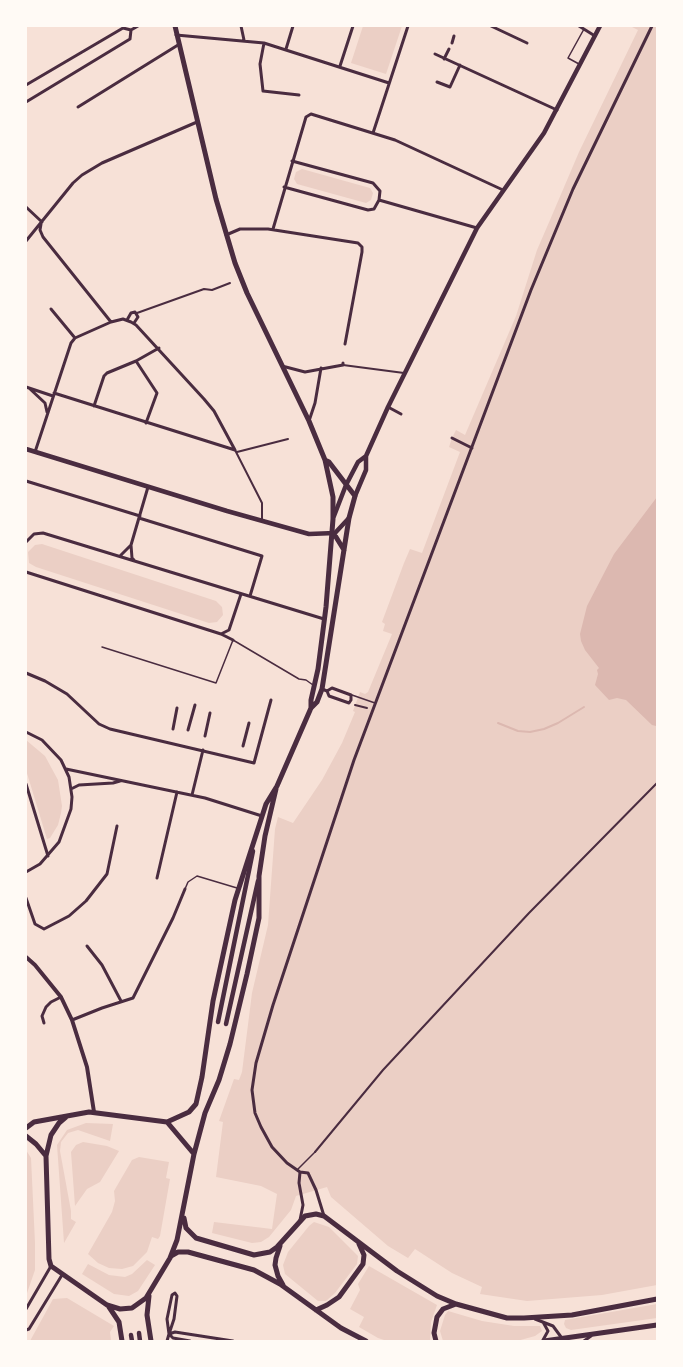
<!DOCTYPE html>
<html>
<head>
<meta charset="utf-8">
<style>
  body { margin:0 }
  #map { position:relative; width:683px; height:1367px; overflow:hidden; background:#f7e1d7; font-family:"Source Serif 4",serif }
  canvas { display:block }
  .frame { position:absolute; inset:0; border:27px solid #fffaf5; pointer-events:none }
</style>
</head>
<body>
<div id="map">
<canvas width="683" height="1367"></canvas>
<div class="frame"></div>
</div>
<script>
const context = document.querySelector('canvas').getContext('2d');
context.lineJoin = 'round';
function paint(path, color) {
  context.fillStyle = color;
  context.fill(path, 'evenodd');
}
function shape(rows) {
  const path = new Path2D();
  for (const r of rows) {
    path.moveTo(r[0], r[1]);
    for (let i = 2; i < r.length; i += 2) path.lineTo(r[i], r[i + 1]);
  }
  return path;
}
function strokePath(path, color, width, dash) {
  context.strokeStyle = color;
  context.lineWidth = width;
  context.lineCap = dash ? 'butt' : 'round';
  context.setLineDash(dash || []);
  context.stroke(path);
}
paint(shape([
  [363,26,402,26,386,74,351,63],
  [630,26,657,26,657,1285,602,1295,527,1301,480,1294,482,1287,452,1273,415,1249,408,1258,388,1246,331,1197,327,1187,296,1196,291,1210,269,1237,261,1242,252,1243,212,1233,214,1222,272,1229,277,1194,261,1186,216,1177,223,1122,219,1121,234,1079,239,1080,242,1072,252,993,268,925,275,829,278,817,293,823,322,780,342,743,355,712,353,711,360,692,365,694,368,692,392,634,383,631,385,624,382,622,404,563,410,549,422,553,460,452,449,447,452,438,456,430,465,435,516,316,537,250,550,220,579,152,638,30],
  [302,169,370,188,373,193,371,200,366,203,297,184,294,179,296,172],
  [42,544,216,601,222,607,223,615,217,622,209,623,36,567,29,563,28,552,35,545],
  [26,740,45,756,58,780,62,806,61,813,58,825,50,838,47,839,26,770],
  [86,1123,113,1124,110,1141,78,1130,68,1133,61,1142,60,1151,71,1211,71,1219,76,1222,64,1243,57,1145,67,1130],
  [83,1142,107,1146,119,1151,100,1182,87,1189,75,1206,71,1152,76,1145],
  [26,1150,31,1158,35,1243,35,1270,26,1296],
  [139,1157,169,1162,166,1178,170,1179,160,1236,158,1239,152,1237,147,1252,133,1266,122,1269,109,1268,98,1263,88,1254,112,1212,115,1201,114,1191,132,1160],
  [314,1222,329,1227,358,1256,357,1264,335,1293,326,1301,318,1301,285,1274,283,1265,288,1252,309,1226],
  [147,1260,155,1265,138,1291,129,1296,114,1294,82,1274,88,1264,109,1275,125,1277,132,1274],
  [369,1266,437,1305,431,1322,430,1341,387,1341,378,1338,359,1327,364,1317,350,1309,360,1290,358,1284],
  [67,1298,114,1326,110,1332,111,1341,30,1341,53,1299],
  [657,1304,657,1318,571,1330,566,1328,564,1324,565,1320],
  [448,1311,482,1321,514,1326,540,1326,542,1331,535,1336,517,1341,443,1341,440,1331,445,1315]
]), '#ebcfc5');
paint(shape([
  [657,497,657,726,656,726,652,725,626,700,617,698,609,700,595,685,598,674,597,670,599,668,585,650,581,641,580,634,587,606,614,554]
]), '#dcb8b0');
strokePath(shape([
  [498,723,518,731,530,732,544,729,558,723,584,707]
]), '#dcb8b0', 2);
strokePath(shape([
  [579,64,568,58,584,29],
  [102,647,216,683,233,640,299,679,306,680,313,685],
  [352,695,375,703],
  [185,889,188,882,197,876,237,888],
  [297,1170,315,1152]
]), '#4a2c40', 1.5);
strokePath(shape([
  [137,313,204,289,212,290,230,283],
  [343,365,404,373],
  [235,450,262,503,262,520],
  [237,452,288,439],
  [355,705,367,708],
  [315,1152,383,1070,529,913,657,783]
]), '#4a2c40', 2);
strokePath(shape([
  [241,26,244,40],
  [491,26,527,43],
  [579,26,595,36],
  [176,35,264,43,389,83],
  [264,43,260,64,263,91,299,95],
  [452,43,454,36],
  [286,49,293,26],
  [435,54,557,110],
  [444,59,449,49],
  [340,66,353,26],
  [437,82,450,87,460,65],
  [26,85,123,28,131,30,138,26],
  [26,102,130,39,131,30],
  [78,107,178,45],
  [373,133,408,26],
  [284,187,368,210,374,209,379,200,380,191,373,183,292,161],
  [379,200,477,228],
  [26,207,42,222],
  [41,224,40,230,43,237,111,322],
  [273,229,306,117,311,114,395,140,503,190],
  [226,235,240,229,268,229,358,243,362,247,362,252,345,344],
  [26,241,73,183,82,175,102,163,197,122],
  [51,309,75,338],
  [127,320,131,313,135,312,138,317,134,323],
  [136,361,157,393,146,423],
  [282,366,305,372,343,365,343,363],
  [26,387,53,396],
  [29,388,45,403,47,412],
  [54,393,235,450],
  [94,406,104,376,107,373,136,361,159,348],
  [388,407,401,414],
  [309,421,315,403,321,368],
  [452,438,472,448],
  [35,452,71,343,75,338,111,322,123,319,131,322,136,325,204,399,214,411,235,450],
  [26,481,140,516],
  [139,518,262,556,250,596],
  [26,542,34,534,43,533,324,619],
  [120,556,131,545],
  [134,560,132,558,131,545,148,487],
  [26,572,221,634,233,640],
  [221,634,229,630,241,594],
  [26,673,45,681,67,694,99,724,110,729,254,763,271,700],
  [322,689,327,691,329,696,349,703,351,700,351,695,332,688,327,691],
  [173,729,177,708],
  [188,730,195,705],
  [26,732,42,740,61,760,69,777,72,797,71,809,59,842,40,864,26,872],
  [205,736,210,713],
  [243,746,249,723],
  [66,769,205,798,262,816],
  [26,784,48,856],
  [71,789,79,785,113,783,120,781],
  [192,795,203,750],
  [157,878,177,792],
  [26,898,35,924,44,929,69,916,86,901,107,874,117,826],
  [87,946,102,965,121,1001],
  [72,1020,102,1008,133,998,173,918,185,889],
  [44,1023,42,1016,46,1007,51,1002,61,997],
  [300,1172,299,1183,303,1205,300,1220],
  [324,1216,316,1190,308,1173,300,1172,287,1163,272,1147,261,1127,255,1113,252,1090,256,1063,273,1005,354,760,531,290,573,189,652,26],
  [26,1309,51,1266],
  [535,1319,553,1326,564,1341],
  [26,1330,29,1329,62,1275],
  [169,1334,175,1332,233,1341],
  [543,1340,548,1331,543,1322],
  [167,1341,169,1334,174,1319,177,1296,175,1293,172,1295,167,1319,169,1334,173,1338,190,1341],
  [584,1341,591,1336]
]), '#4a2c40', 3);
strokePath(shape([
  [26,957,35,965,61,997,72,1020,87,1067,94,1112]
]), '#4a2c40', 4);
strokePath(shape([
  [26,449,227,511,309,534,335,533,349,518],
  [355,496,366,470,366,456],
  [334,516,346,485,358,462,366,456,388,407,477,228,544,133,600,26],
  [218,1022,253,851],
  [226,1024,258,881],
  [139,1333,140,1341],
  [131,1335,132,1341]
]), '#4a2c40', 4.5);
strokePath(shape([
  [331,533,336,537,344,550],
  [311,708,311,700,318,669,326,607,333,519,333,497,325,460],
  [66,1117,59,1123,51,1135,46,1156,49,1259,51,1266,107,1305,120,1309,132,1308,146,1298,170,1258,177,1240,194,1154,205,1113,219,1080,230,1044,247,974,259,918,259,876,265,836,276,789],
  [167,1122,194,1154],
  [26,1128,34,1122,89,1112,167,1122,189,1112,196,1104,202,1077,213,1001,235,900,245,869,266,804,277,786,311,708,317,702,322,689,349,518,355,496,329,462,325,460,309,421,247,293,235,263,216,199,175,26],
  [26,1136,36,1144,46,1156],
  [184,1218,186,1228,196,1238,254,1255,270,1252,277,1247,305,1216,316,1214,324,1216,397,1271,437,1296,456,1304,507,1318,524,1318,572,1315,657,1299],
  [280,1246,276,1258,275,1265,278,1276,283,1285],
  [171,1256,178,1252,188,1252,254,1270,280,1284,341,1328,366,1341],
  [149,1296,147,1315,151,1341],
  [109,1307,119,1322,122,1341],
  [316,1310,327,1305,339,1297,363,1264,364,1255,359,1244],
  [436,1341,434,1333,437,1317,443,1309,456,1304],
  [544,1341,657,1325]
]), '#4a2c40', 5);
</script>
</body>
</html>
